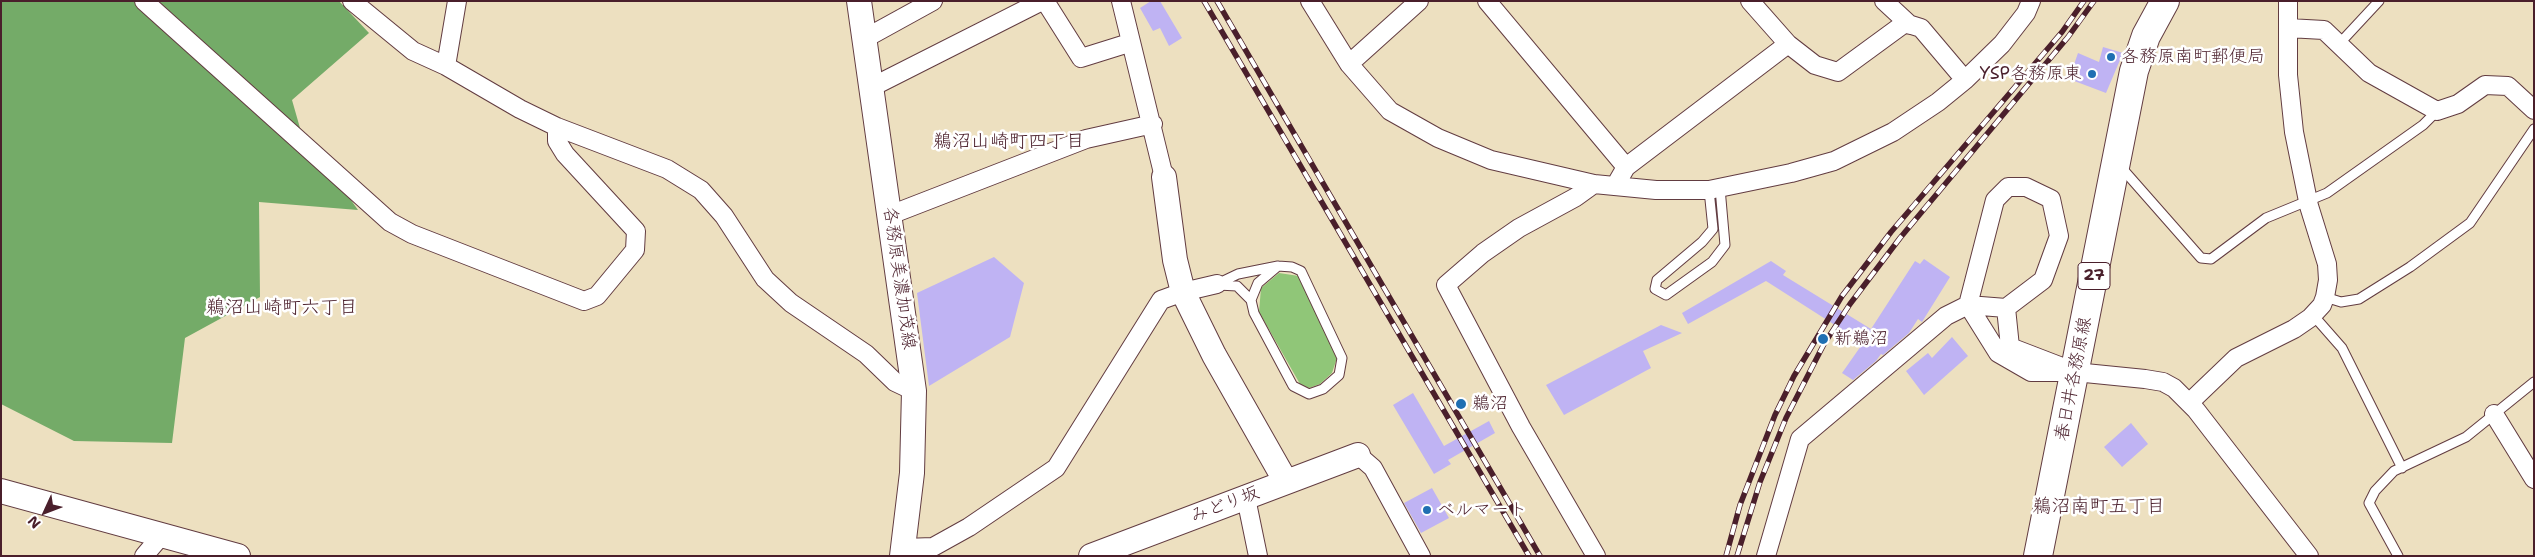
<!DOCTYPE html>
<html>
<head>
<meta charset="utf-8">
<style>
  body { margin:0 }
  #map { position:relative; width:2535px; height:557px; overflow:hidden; background:#ede0c0; font-family:"Shantell Sans",sans-serif }
  canvas { display:block }
  .frame { position:absolute; inset:0; border:2px solid #4a1f2b; pointer-events:none }
  .north { position:absolute; left:20px; top:487px; width:50px; height:50px; -webkit-text-stroke:4px #fff; paint-order:stroke; rotate:227deg; font-size:14px; font-weight:700; line-height:20px; text-align:center; color:#4a1f2b }
  .north::after { content:''; display:block; margin:auto; width:18px; height:22px; background:#4a1f2b; clip-path:polygon(50% 0,100% 100%,50% 72%,0 100%) }
</style>
</head>
<body>
<div id="map">
<canvas width="2535" height="557"></canvas>
<div class="frame"></div>
<div class="north">N</div>
</div>
<script>
const context = document.querySelector('canvas').getContext('2d');
context.lineJoin = 'round';
function paint(path, color) {
  context.fillStyle = color;
  context.fill(path, 'evenodd');
}
function shape(rows) {
  const path = new Path2D();
  for (const r of rows) {
    path.moveTo(r[0], r[1]);
    for (let i = 2; i < r.length; i += 2) path.lineTo(r[i], r[i + 1]);
  }
  return path;
}
function strokePath(path, color, width, dash) {
  context.strokeStyle = color;
  context.lineWidth = width;
  context.lineCap = dash ? 'butt' : 'round';
  context.setLineDash(dash || []);
  context.stroke(path);
}
function drawText(font, color, halo, rows, align = 'center') {
  context.font = font + ' "Shantell Sans","Klee One",sans-serif';
  context.lineWidth = 5;
  context.setLineDash([]);
  context.textBaseline = 'middle';
  context.strokeStyle = halo;
  context.fillStyle = color;
  for (const [text, x, y, turn = 0] of rows) {
    context.save();
    context.translate(x, y);
    context.rotate((+turn || 0) * Math.PI / 180);
    context.textAlign = isNaN(turn) ? turn : align;
    if (halo) context.strokeText(text, 0, 0);
    context.fillText(text, 0, 0);
    context.restore();
  }
}
paint(shape([
  [1279,273,1299,276,1337,358,1332,373,1320,384,1309,388,1300,384,1259,312,1261,288]
]), '#90c678');
paint(shape([
  [1,1,339,1,369,33,292,100,300,128,358,210,259,202,260,297,185,338,172,443,74,441,1,404]
]), '#74ab68');
paint(shape([
  [1151,1,1160,1,1182,38,1169,46,1160,28,1153,31,1140,8],
  [2103,47,2123,53,2106,93,2069,79,2078,53,2099,62],
  [994,257,1024,283,1010,337,929,386,917,293],
  [1924,259,1950,277,1922,322,1918,319,1909,333,1883,355,1881,354,1876,361,1853,380,1842,373,1863,343,1766,281,1688,324,1682,313,1771,261,1786,271,1783,275,1871,329,1915,261,1920,264],
  [1661,325,1682,333,1643,351,1651,368,1564,415,1546,385],
  [1952,337,1968,356,1924,395,1906,371,1928,353,1932,358],
  [1413,393,1444,446,1489,421,1495,433,1448,460,1451,464,1434,474,1393,405],
  [2131,423,2148,444,2122,467,2104,447],
  [1432,488,1449,518,1421,533,1404,503]
]), '#bfb3f3');
const lane = shape([
  [2339,44,2379,1],
  [2120,166,2201,258,2211,259,2266,218,2327,193,2423,125,2437,111],
  [1709,190,1713,229,1702,242,1657,280,1655,289,1666,295,1712,262,1725,245,1720,188],
  [1217,284,1238,274,1278,266,1292,267,1301,271,1342,358,1339,375,1323,389,1309,394,1293,386,1254,313,1251,300,1258,283,1278,266],
  [1218,285,1237,286,1251,300],
  [2325,297,2341,302,2359,299,2410,267,2470,223,2534,129],
  [2313,315,2342,348,2402,468],
  [2398,556,2369,503,2375,491,2394,471,2466,437,2534,382]
]);
const street = shape([
  [144,1,390,222,412,234,584,301,597,296,635,250,636,231,565,154,557,141,557,127],
  [352,1,413,51,446,66,520,109,557,127,667,169,701,190,724,216,765,279,791,303,866,354,895,382,914,391],
  [1045,1,1081,58,1129,43],
  [1121,1,1164,177],
  [1310,1,1349,64,1390,111,1438,138,1491,160,1594,184,1656,190,1709,190,1791,173,1834,161,1893,132,1938,102,1965,80,2002,44,2026,13,2031,1],
  [1487,1,1626,167],
  [1750,1,1788,44,1815,65,1838,72,1905,23,1921,28,1965,80],
  [1884,1,1910,25],
  [2288,28,2324,30,2369,73,2437,111,2458,104,2485,85,2508,86,2534,110],
  [864,39,933,1],
  [1349,64,1419,1],
  [446,66,457,1],
  [870,88,1042,1],
  [1594,184,1576,197,1519,228,1483,253,1446,285,1521,427,1596,556],
  [1615,186,1626,167,1788,44],
  [890,215,1086,139,1153,124],
  [2075,372,2010,347,2006,308,2043,280,2059,236,2051,199,2026,187,2008,187,1995,200,1968,305,1998,353,2031,372,2075,372,2145,379,2163,382,2174,388,2196,410,2309,556],
  [2189,403,2236,358,2294,329,2310,318,2322,305,2325,297,2328,280,2327,264,2309,206,2294,132,2288,75,2288,1],
  [2494,414,2534,479],
  [1358,455,1373,468,1421,556],
  [1246,498,1258,556],
  [903,548,933,547,969,527,1056,468,1161,300,1183,292,1217,284],
  [144,556,161,536],
  [1766,556,1800,439,1946,316,1968,305,2006,308]
]);
const secondary = shape([
  [859,1,914,391,912,473,902,556],
  [1164,177,1175,260,1183,292,1214,355,1286,482],
  [1,491,238,556],
  [1091,556,1358,455]
]);
const primary = shape([
  [2038,556,2134,71,2146,36,2165,1]
]);
strokePath(lane, '#623c41', 11);
strokePath(street, '#623c41', 20);
strokePath(secondary, '#623c41', 26);
strokePath(primary, '#623c41', 30);
strokePath(lane, '#fff', 9);
strokePath(street, '#fff', 18);
strokePath(secondary, '#fff', 24);
strokePath(primary, '#fff', 28);
const rail = shape([
  [1204,1,1529,556],
  [1217,1,1540,556],
  [1726,556,1740,505,1775,415,1794,376,1842,296,1891,232,2062,32,2084,1],
  [1737,556,1760,482,1786,418,1824,344,1850,304,1900,238,2068,37,2094,1]
]);
strokePath(rail, '#4a1f2b', 5.5);
strokePath(rail, '#fff', 4, [11]);
for (const [x, y, r, color] of [
  [2111,57,5,"#1f6fb2"],
  [2092,74,5,"#1f6fb2"],
  [1823,339,6,"#1f6fb2"],
  [1461,404,6,"#1f6fb2"],
  [1427,510,5,"#1f6fb2"]
]) {
  const dot = new Path2D();
  dot.arc(x, y, r, 0, 2 * Math.PI);
  context.fillStyle = color;
  context.fill(dot);
  strokePath(dot, '#fff', 2);
}
for (const [x, y, w] of [
  [2094,276,32]
]) {
  const box = new Path2D();
  box.roundRect(x - w / 2, y - 13.5, w, 27, 4);
  context.fillStyle = '#fff';
  context.fill(box);
  strokePath(box, '#4a1f2b', 1);
}
drawText('bold 16px', '#4a1f2b', null, [
  ["27",2094,276]
]);
drawText('18px', '#4a1f2b', '#fff', [
  ["各務原南町郵便局",2121,57],
  ["YSP各務原東",2082,74,"right"],
  ["新鵜沼",1834,339],
  ["鵜沼",1472,404],
  ["ベルマート",1437,510]
], 'left');
drawText('18px', '#4a1f2b', '#fff', [
  ["各務原美濃加茂線",899,278,82],
  ["春日井各務原線",2074,379,-79],
  ["みどり坂",1225,505,-21]
]);
drawText('19px', '#4a1f2b', '#fff', [
  ["鵜沼山崎町四丁目",1009,142],
  ["鵜沼山崎町六丁目",282,308],
  ["鵜沼南町五丁目",2099,507]
]);
</script>
</body>
</html>
